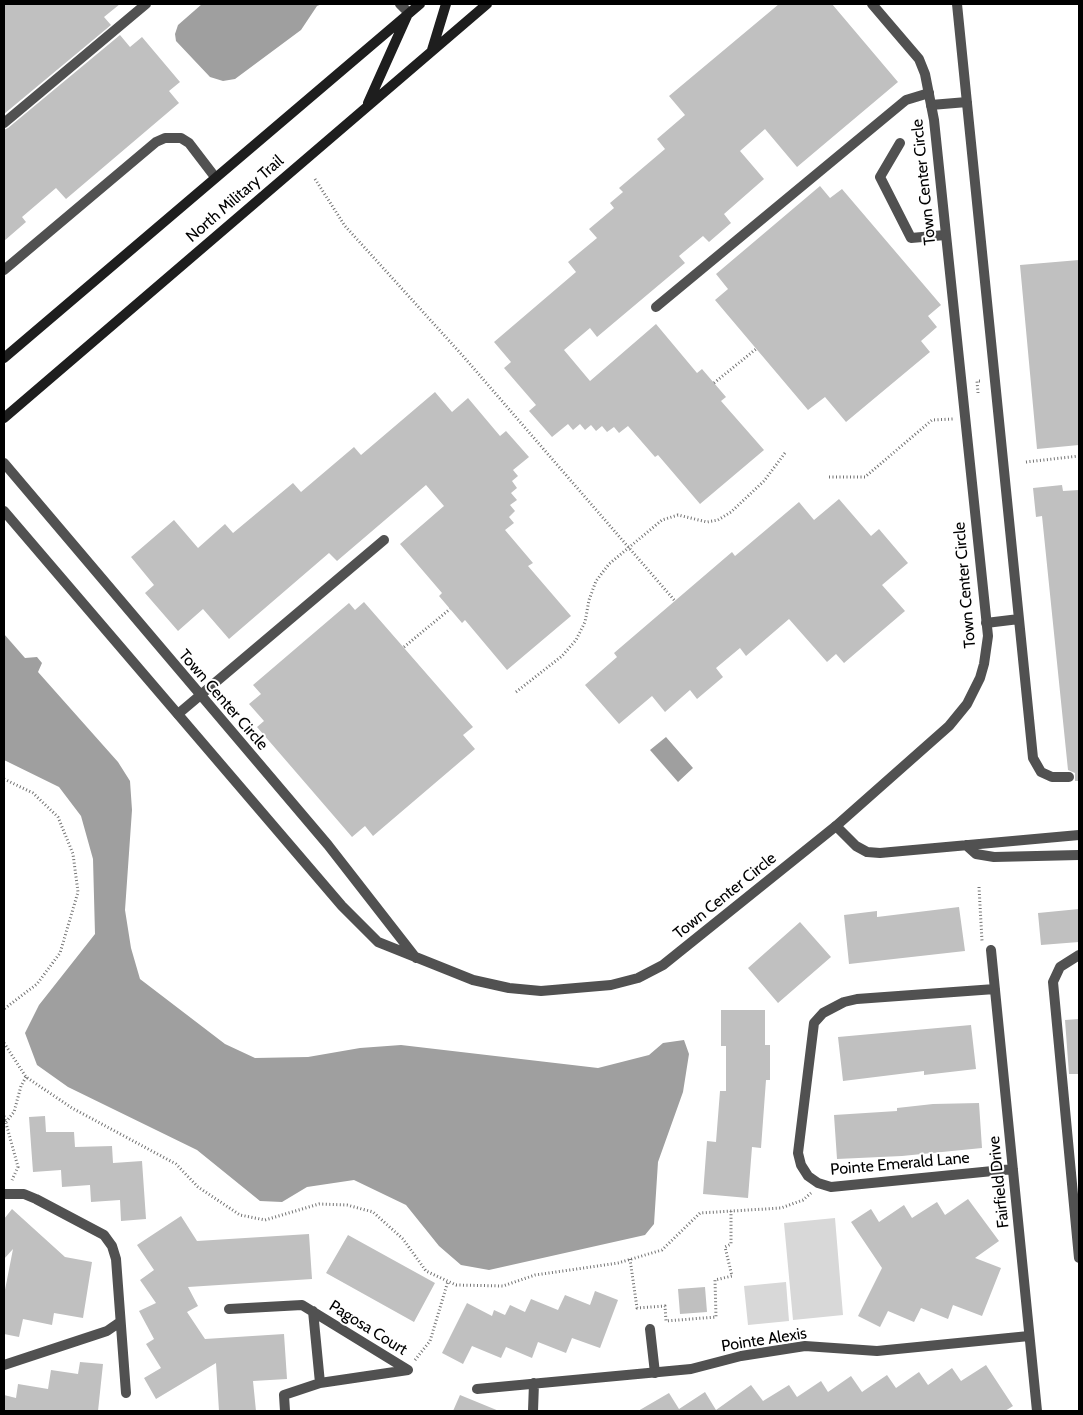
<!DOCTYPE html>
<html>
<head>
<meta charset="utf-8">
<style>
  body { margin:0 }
  #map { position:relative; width:1083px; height:1415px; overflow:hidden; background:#fff; font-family:Cabin,sans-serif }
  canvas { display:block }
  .frame { position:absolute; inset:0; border:5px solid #000; pointer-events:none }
</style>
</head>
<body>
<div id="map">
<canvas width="1083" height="1415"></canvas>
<div class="frame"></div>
</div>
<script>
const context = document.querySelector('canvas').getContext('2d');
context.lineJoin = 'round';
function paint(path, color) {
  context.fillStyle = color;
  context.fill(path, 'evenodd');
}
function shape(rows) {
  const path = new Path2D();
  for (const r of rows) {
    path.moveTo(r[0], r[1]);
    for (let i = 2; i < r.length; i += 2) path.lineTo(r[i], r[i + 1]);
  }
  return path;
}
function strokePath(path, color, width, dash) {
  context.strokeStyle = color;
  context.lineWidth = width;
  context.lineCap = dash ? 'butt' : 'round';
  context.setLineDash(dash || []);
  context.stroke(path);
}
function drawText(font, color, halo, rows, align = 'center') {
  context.font = font + ' Cabin,sans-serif';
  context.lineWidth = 4;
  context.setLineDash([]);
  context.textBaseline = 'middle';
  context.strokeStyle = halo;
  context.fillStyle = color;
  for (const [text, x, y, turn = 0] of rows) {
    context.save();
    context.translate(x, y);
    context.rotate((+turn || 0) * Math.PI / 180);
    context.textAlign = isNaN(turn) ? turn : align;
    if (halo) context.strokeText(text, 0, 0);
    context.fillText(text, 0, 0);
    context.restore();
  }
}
paint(shape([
  [835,1218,843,1315,793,1320,784,1223],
  [786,1282,789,1321,748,1325,744,1286]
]), '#d8d8d8');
paint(shape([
  [202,4,322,4,317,6,301,30,235,79,223,81,210,77,176,41,175,34,178,25],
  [4,634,25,658,37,657,42,663,38,672,118,762,130,781,132,810,125,910,131,948,140,979,225,1044,255,1058,308,1057,360,1048,401,1045,598,1068,649,1055,663,1043,684,1040,689,1054,683,1092,658,1162,654,1224,645,1235,489,1270,461,1265,439,1246,406,1205,354,1180,307,1187,282,1202,260,1201,197,1150,68,1087,37,1065,25,1033,39,1005,95,934,93,859,81,816,59,787,4,760],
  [666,737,693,768,678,782,650,750]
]), '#9f9f9f');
paint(shape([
  [4,4,120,4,104,17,111,25,4,114],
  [779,4,832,4,898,82,797,167,765,129,740,151,764,179,724,214,731,223,709,242,703,236,679,256,685,263,597,337,590,328,564,350,590,381,656,324,697,373,702,369,726,397,721,401,764,450,700,504,658,455,655,457,628,426,619,433,614,427,607,432,602,426,596,431,591,425,585,430,580,424,573,430,568,424,552,437,529,411,536,405,504,368,511,362,494,342,576,272,568,262,597,238,589,229,614,208,610,203,623,192,619,188,665,149,657,139,685,115,669,96],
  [120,35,130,47,142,37,180,82,169,91,179,103,66,199,56,188,22,217,26,222,4,241,4,130,8,128],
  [820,186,830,198,842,189,941,305,928,316,937,327,921,341,930,352,846,422,825,397,808,410,715,300,728,289,716,274],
  [1079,260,1079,445,1037,449,1020,265],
  [435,392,452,412,468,398,500,436,506,431,529,457,513,470,518,476,512,481,517,488,511,493,517,500,510,505,515,511,509,517,514,523,505,530,533,563,528,566,571,616,507,670,465,620,462,623,439,596,442,593,400,544,444,506,426,485,337,561,329,553,229,639,203,609,178,631,145,593,154,585,131,557,174,520,198,548,225,524,233,533,293,483,301,492,354,447,361,455],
  [1062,485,1063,491,1079,490,1079,781,1075,781,1075,773,1068,770,1042,516,1036,517,1033,488],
  [839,499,871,536,879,529,908,563,882,585,905,611,844,663,836,654,827,662,789,619,746,656,740,648,716,668,723,677,697,699,690,690,665,712,652,696,619,724,585,685,617,657,614,653,732,552,735,556,799,502,814,520],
  [364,602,473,727,463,735,475,749,373,836,365,826,352,837,257,727,264,721,249,704,261,694,253,685,349,603,355,610],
  [959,907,965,951,849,964,844,915,877,911,877,917],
  [1079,909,1079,942,1041,945,1038,913],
  [800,922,831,957,778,1003,748,968],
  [721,1010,765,1010,765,1045,770,1045,770,1080,766,1080,761,1148,752,1147,748,1198,703,1194,707,1141,716,1142,720,1091,726,1091,726,1046,721,1046],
  [1079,1019,1079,1074,1069,1074,1065,1020],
  [971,1025,976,1069,924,1075,924,1071,843,1081,838,1037],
  [979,1103,982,1148,902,1156,837,1159,834,1115,897,1111,897,1108,933,1104],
  [45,1116,46,1132,74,1132,75,1147,112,1146,113,1163,142,1161,146,1219,121,1221,120,1200,91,1202,90,1185,62,1187,61,1170,33,1172,29,1117],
  [968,1199,999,1241,975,1258,1001,1268,982,1316,953,1305,948,1319,921,1308,914,1322,888,1311,880,1327,858,1316,882,1268,851,1222,871,1209,879,1222,904,1205,912,1218,937,1202,945,1215],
  [12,1209,65,1257,92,1262,83,1318,54,1313,52,1325,23,1319,19,1337,4,1334,4,1295,13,1249,4,1259,4,1219],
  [181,1216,197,1241,309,1234,312,1279,188,1287,198,1306,187,1312,205,1339,284,1334,287,1379,253,1381,256,1411,219,1411,216,1363,156,1399,144,1378,161,1368,146,1344,154,1339,139,1311,156,1303,140,1280,154,1270,137,1245],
  [348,1235,435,1283,414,1322,326,1273],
  [705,1287,707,1312,680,1314,678,1289],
  [595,1291,618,1300,600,1348,572,1338,566,1353,538,1342,532,1358,506,1347,501,1358,472,1346,463,1364,442,1353,467,1303,492,1316,494,1310,505,1315,510,1305,525,1312,531,1299,558,1310,565,1295,590,1305],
  [80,1362,103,1364,98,1411,4,1411,4,1395,16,1398,18,1384,48,1389,51,1370,78,1374],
  [986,1365,1013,1406,1005,1411,638,1411,669,1393,679,1409,705,1392,716,1410,751,1385,763,1401,789,1385,797,1397,821,1381,828,1392,851,1376,862,1392,887,1375,896,1388,919,1372,928,1385,952,1368,961,1381],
  [460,1395,499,1411,453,1411]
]), '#c0c0c0');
strokePath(shape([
  [315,179,345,226,463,356,675,601],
  [714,383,756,349],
  [978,393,977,381,982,381],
  [1026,462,1079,456],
  [829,477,865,477,932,420,953,419],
  [404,647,450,609],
  [516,692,562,656,576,640,585,622,589,600,596,581,609,564,662,520,678,515,707,522,718,520,731,512,764,481,785,453],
  [4,779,33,793,58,817,73,854,78,892,60,953,37,984,4,1009],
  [979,887,982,941],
  [4,1043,26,1077,72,1108,176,1164,198,1187,240,1215,265,1220,319,1204,347,1205,373,1212,403,1239,426,1271,456,1285,503,1286,535,1275,618,1263,662,1250,700,1213,781,1208,803,1200,811,1193],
  [4,1116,18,1167,12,1180],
  [6,1122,14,1112,21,1086,26,1077],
  [630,1259,637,1308,665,1306,666,1321,716,1317,715,1280,732,1276,725,1247,731,1244,731,1211],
  [415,1360,430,1341,448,1281]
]), '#737373', 3, [1, 2.5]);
strokePath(shape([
  [400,4,409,13],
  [957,4,1033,758,1041,772,1052,777,1069,777],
  [931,105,967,102],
  [4,123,146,4],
  [900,143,880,177,911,238,945,235],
  [4,270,156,142,165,138,181,138,189,143,215,177],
  [656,307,906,100,929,93],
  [986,623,1019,619],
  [178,714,384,540],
  [836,826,856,846,867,852,880,853,1079,835],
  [966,845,976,854,994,857,1079,855],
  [1079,955,1060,967,1053,982,1079,1258],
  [650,1329,655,1373]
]), '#515151', 10);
strokePath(shape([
  [4,463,328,845,416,958],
  [4,511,342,906,378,942,473,980,509,988,541,991,611,985,638,978,663,965,836,826,949,726,967,704,980,678,984,664,988,636,934,120,925,74,919,59,872,4],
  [991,950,1037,1411],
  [995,989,857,999,844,1002,823,1013,814,1023,798,1153,801,1165,808,1176,818,1183,831,1187,1013,1169],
  [4,1194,24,1194,36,1199,104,1235,112,1246,116,1259,126,1393],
  [229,1309,302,1305,408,1370,320,1383,284,1395,285,1411],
  [313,1311,320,1383],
  [4,1365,107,1331,120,1322],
  [477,1389,691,1369,741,1356,805,1346,877,1351,1029,1336],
  [533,1411,534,1383]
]), '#515151', 10);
strokePath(shape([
  [432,50,446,4],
  [368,103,407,16],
  [4,358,420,4],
  [4,418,487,4]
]), '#1e1e1e', 10);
drawText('16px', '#000', '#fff', [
  ["Town Center Circle",924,182,-96],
  ["North Military Trail",235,199,-41],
  ["Town Center Circle",965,585,-95],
  ["Town Center Circle",223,700,49],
  ["Town Center Circle",725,896,-39],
  ["Pointe Emerald Lane",900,1164,-5],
  ["Fairfield Drive",999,1182,-96],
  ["Pagosa Court",368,1328,32],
  ["Pointe Alexis",764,1340,-9]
]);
</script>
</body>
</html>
